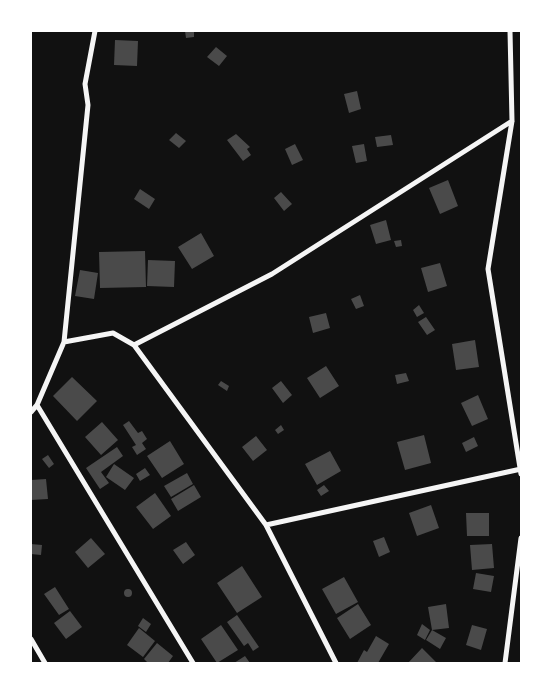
<!DOCTYPE html>
<html>
<head>
<meta charset="utf-8">
<style>
  body { margin:0 }
  #map { position:relative; width:552px; height:694px; overflow:hidden; background:#111; font-family:"Golos Text",sans-serif }
  canvas { display:block }
  .frame { position:absolute; inset:0; border:32px solid #fff; pointer-events:none }
</style>
</head>
<body>
<div id="map">
<canvas width="552" height="694"></canvas>
<div class="frame"></div>
</div>
<script>
const context = document.querySelector('canvas').getContext('2d');
context.lineJoin = 'round';
function paint(path, color) {
  context.fillStyle = color;
  context.fill(path, 'evenodd');
}
function shape(rows) {
  const path = new Path2D();
  for (const r of rows) {
    if (r.length === 3) {
      path.moveTo(r[0] + r[2], r[1]);
      path.arc(r[0], r[1], r[2], 0, 2 * Math.PI);
      continue;
    }
    path.moveTo(r[0], r[1]);
    for (let i = 2; i < r.length; i += 2) path.lineTo(r[i], r[i + 1]);
  }
  return path;
}
function strokePath(path, color, width, dash) {
  context.strokeStyle = color;
  context.lineWidth = width;
  context.lineCap = dash ? 'butt' : 'round';
  context.setLineDash(dash || []);
  context.stroke(path);
}
paint(shape([
  [185,31,194,31,194,37,186,38],
  [115,40,138,41,137,66,114,65],
  [216,47,227,56,219,66,207,57],
  [357,91,361,109,349,113,344,94],
  [176,133,186,141,179,148,169,140],
  [236,134,250,147,247,149,251,155,243,161,227,140],
  [391,135,393,145,377,147,375,137],
  [295,144,303,160,292,165,285,149],
  [364,144,367,161,356,163,352,146],
  [448,180,458,206,440,214,429,188],
  [140,189,155,199,149,209,134,199],
  [281,192,292,204,284,211,274,198],
  [386,220,391,240,376,244,370,225],
  [201,233,214,256,192,269,178,247],
  [401,240,402,246,396,247,394,241],
  [145,251,146,287,100,288,99,252],
  [148,260,175,261,174,287,147,286],
  [440,263,447,286,428,292,421,268],
  [80,270,98,273,94,299,75,296],
  [360,295,364,306,356,309,351,299],
  [419,305,424,313,417,317,413,310],
  [326,313,330,328,313,333,309,317],
  [426,317,435,330,427,335,418,322],
  [475,340,479,367,456,370,452,344],
  [326,366,339,386,320,398,307,378],
  [406,373,409,381,397,384,395,375],
  [72,377,97,401,77,421,53,396],
  [221,381,229,386,227,391,218,385],
  [281,381,292,395,283,403,272,388],
  [478,395,488,419,472,426,461,403],
  [129,421,138,433,142,431,147,439,142,443,146,449,137,455,132,447,136,445,123,425],
  [102,422,118,440,101,455,85,437],
  [281,425,284,430,278,434,275,430],
  [424,435,431,463,405,470,397,442],
  [256,436,267,450,253,461,242,447],
  [474,437,478,446,466,452,462,443],
  [170,441,184,464,162,478,147,456],
  [117,447,123,456,101,472,109,483,100,489,86,468],
  [330,451,341,471,317,485,305,464],
  [48,455,54,464,49,468,42,459],
  [114,464,134,478,125,490,106,477],
  [145,468,150,475,140,481,136,474],
  [187,473,193,484,171,497,164,486],
  [46,479,48,499,31,500,31,480],
  [194,485,201,497,178,511,171,499],
  [324,485,329,491,321,496,317,490],
  [155,493,171,516,153,529,136,507],
  [431,505,439,528,417,536,409,513],
  [466,513,489,513,489,536,467,536],
  [384,537,390,552,379,557,373,541],
  [91,538,105,554,88,568,75,552],
  [186,542,195,555,183,564,173,550],
  [31,544,42,545,41,555,31,554],
  [492,544,494,568,472,570,470,545],
  [242,566,262,597,237,613,217,583],
  [476,573,494,576,491,592,473,589],
  [344,577,358,602,336,614,322,589],
  [55,587,69,609,59,615,44,594],
  [128,593,4],
  [358,604,371,625,350,639,337,618],
  [446,604,449,628,432,630,446,638,440,649,426,640,432,630,428,607],
  [70,611,82,627,66,639,54,623],
  [237,615,259,647,253,651,248,643,244,646,227,622],
  [143,618,151,624,146,632,138,626],
  [422,624,430,630,425,640,417,635],
  [221,625,238,650,217,663,201,639],
  [472,625,487,629,481,650,466,645],
  [139,628,155,641,143,657,127,645],
  [376,636,389,644,378,663,357,663,364,650,367,652],
  [157,643,173,656,168,663,148,663,144,659],
  [422,648,437,663,408,663],
  [245,656,250,663,234,663]
]), '#4a4a4a');
strokePath(shape([
  [95,31,85,84,88,105,64,342,37,405,193,663],
  [510,31,512,121,488,269,521,474],
  [64,342,113,333,134,345,266,525,336,663],
  [134,345,272,274,512,121],
  [31,412,37,405],
  [266,525,521,469],
  [31,639,45,663],
  [505,663,521,538]
]), '#f5f5f5', 5);
</script>
</body>
</html>
